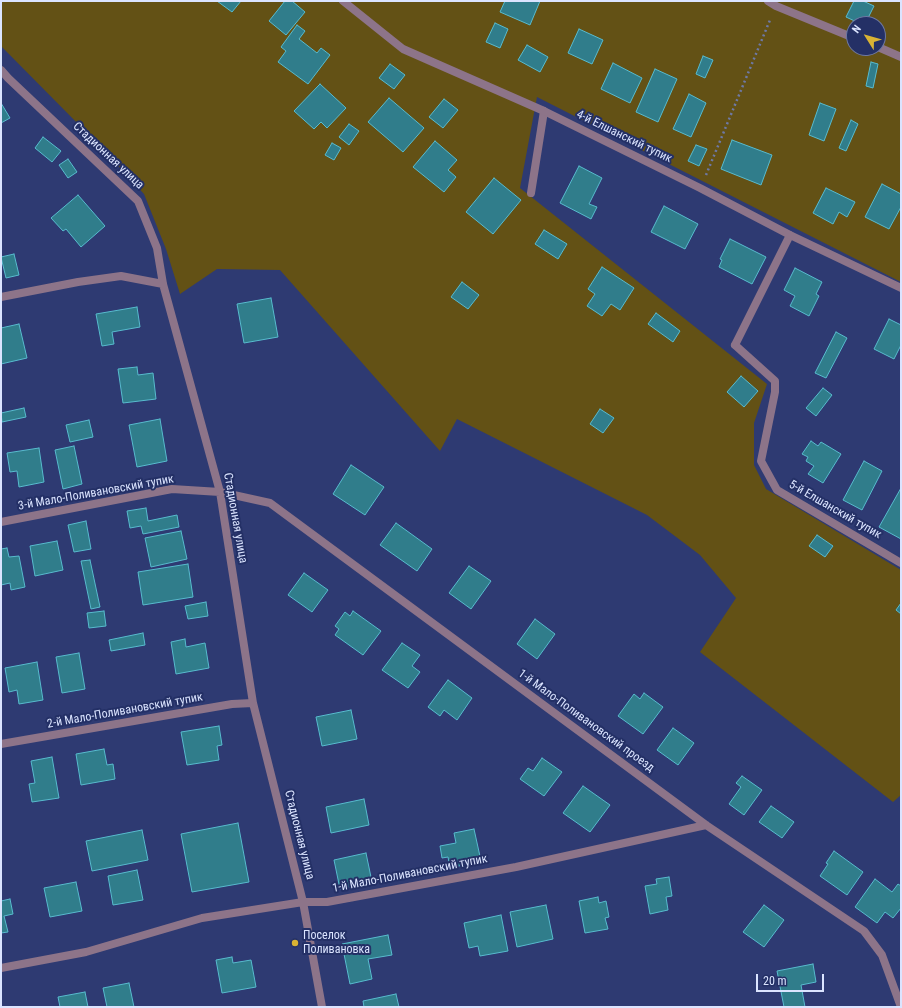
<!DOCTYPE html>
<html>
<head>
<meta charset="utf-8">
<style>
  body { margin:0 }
  #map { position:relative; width:902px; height:1008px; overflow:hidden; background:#2e3a72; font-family:"Roboto Condensed",sans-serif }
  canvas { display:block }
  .frame { position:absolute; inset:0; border:2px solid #dbe4ff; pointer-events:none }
  .north { position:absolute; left:846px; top:16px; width:40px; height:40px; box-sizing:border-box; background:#243066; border:1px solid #6d78a3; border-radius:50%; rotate:307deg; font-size:11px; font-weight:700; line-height:16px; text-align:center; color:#dbe4ff }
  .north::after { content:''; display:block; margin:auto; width:14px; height:18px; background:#d9b334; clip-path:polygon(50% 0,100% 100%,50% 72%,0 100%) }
  .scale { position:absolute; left:756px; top:974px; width:68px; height:18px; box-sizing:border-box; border:2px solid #dbe4ff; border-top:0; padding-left:5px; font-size:12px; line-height:14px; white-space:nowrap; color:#dbe4ff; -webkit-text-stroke:3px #243066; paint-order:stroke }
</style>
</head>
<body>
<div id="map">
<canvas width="902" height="1008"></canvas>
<div class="frame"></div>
<div class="north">N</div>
<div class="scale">20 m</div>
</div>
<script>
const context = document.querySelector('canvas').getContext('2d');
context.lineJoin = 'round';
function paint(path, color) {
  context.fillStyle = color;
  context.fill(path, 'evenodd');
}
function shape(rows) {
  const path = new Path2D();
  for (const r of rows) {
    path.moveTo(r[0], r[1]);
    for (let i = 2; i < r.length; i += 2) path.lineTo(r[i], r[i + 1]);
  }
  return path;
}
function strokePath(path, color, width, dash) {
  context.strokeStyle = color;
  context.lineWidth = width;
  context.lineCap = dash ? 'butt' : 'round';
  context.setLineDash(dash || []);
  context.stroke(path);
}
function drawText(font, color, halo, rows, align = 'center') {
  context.font = font + ' "Roboto Condensed",sans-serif';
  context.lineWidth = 4;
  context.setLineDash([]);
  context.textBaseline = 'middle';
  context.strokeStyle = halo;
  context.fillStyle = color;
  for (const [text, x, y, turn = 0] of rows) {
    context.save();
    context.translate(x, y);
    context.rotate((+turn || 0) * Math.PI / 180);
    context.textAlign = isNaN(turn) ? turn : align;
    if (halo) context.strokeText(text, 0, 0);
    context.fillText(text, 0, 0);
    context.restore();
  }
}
paint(shape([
  [1,1,901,1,901,282,537,97,520,188,767,384,754,423,754,465,766,489,901,570,901,795,893,802,700,652,736,598,700,555,647,515,457,419,440,451,280,270,217,269,180,294,166,249,144,194,87,133,1,46],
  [854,24,878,24,878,48,854,48]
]), '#635115');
const building = shape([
  [217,1,241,1,232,12,217,1],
  [285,1,292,1,305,12,286,35,269,21,285,1],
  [505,1,540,1,530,25,500,12,505,1],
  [854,1,863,1,874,6,865,24,861,24,846,17,854,1],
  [495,23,508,29,500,48,486,42,495,23],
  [297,25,305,31,299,39,317,53,321,48,330,55,308,84,278,62,286,51,281,47,297,25],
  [579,29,603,40,592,64,568,53,579,29],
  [527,45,548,57,540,72,518,60,527,45],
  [703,56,713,60,705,78,696,74,703,56],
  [871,62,878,64,873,88,866,86,871,62],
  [613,63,642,78,630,103,601,89,613,63],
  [390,64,405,75,394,89,379,78,390,64],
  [655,69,677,79,658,122,636,112,655,69],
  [320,84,346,108,327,128,321,122,314,129,294,111,320,84],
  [689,94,706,103,691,137,673,129,689,94],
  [389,98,424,128,403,152,368,122,389,98],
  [444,99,458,110,443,128,429,117,444,99],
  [1,103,10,118,1,123,1,103],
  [820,103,836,109,824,141,809,135,820,103],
  [851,120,858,124,846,151,839,148,851,120],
  [349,124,359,131,349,145,339,137,349,124],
  [43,137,61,151,52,162,35,148,43,137],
  [732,140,772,155,761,185,721,169,732,140],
  [435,141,457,160,448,170,456,177,444,192,413,167,435,141],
  [332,143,341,148,334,160,325,155,332,143],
  [696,145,707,149,699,166,688,161,696,145],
  [68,159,77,172,68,178,59,165,68,159],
  [579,166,602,178,589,204,597,207,591,219,560,203,579,166],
  [494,178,521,200,493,234,466,212,494,178],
  [882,184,901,194,901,207,889,229,865,217,882,184],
  [826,188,855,202,847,217,839,212,833,224,813,213,826,188],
  [78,195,105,226,81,247,66,229,63,231,51,218,78,195],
  [664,206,698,224,685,249,651,232,664,206],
  [544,230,567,244,558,259,535,244,544,230],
  [730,239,766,257,752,284,719,267,722,260,720,259,730,239],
  [14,254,19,275,6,278,1,257,14,254],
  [602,267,634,288,620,310,611,304,602,316,587,306,595,294,588,289,602,267],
  [795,268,822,282,816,294,819,296,809,316,790,306,795,296,784,290,795,268],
  [462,282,479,295,468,309,451,297,462,282],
  [271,298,278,337,244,343,237,304,271,298],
  [137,307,140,327,112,332,114,344,102,346,96,314,137,307],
  [656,313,680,331,673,342,648,324,656,313],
  [889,319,901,325,901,345,894,359,874,349,889,319],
  [19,324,27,358,1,364,1,328,19,324],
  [836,332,847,338,826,378,815,373,836,332],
  [137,367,138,375,153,373,156,399,123,403,118,369,137,367],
  [741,376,758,391,744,407,727,392,741,376],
  [823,388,832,395,816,416,806,408,823,388],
  [24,408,26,417,2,422,1,413,24,408],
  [600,409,614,418,603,433,590,424,600,409],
  [160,419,167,461,137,467,129,425,160,419],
  [89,420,93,437,70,442,66,425,89,420],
  [811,441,818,446,821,442,841,454,823,483,808,474,814,466,806,461,808,457,802,454,811,441],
  [74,446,82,484,63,489,55,450,74,446],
  [39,448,44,482,19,487,17,471,10,472,7,453,39,448],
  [864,461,882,471,862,510,843,500,864,461],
  [351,465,384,487,365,515,333,494,351,465],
  [901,488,901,539,879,527,901,488],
  [146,508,148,521,177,515,179,527,143,534,141,526,130,528,127,511,146,508],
  [86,521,91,549,74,552,68,525,86,521],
  [396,523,432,549,417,571,380,545,396,523],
  [181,531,187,559,151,567,145,538,181,531],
  [817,535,833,546,825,557,809,546,817,535],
  [57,541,63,570,35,576,30,546,57,541],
  [7,548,9,557,19,556,25,587,11,590,10,583,1,585,1,549,7,548],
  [90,560,100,607,91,609,81,561,90,560],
  [188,564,193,597,143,605,138,572,188,564],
  [469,566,491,581,471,609,449,593,469,566],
  [304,573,328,590,312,612,288,595,304,573],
  [206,602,208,616,188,619,185,606,206,602],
  [901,603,901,614,896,610,901,603],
  [104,611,106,626,89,628,87,613,104,611],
  [353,611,381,631,363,655,335,635,339,629,335,626,345,612,350,616,353,611],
  [535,619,555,634,537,659,517,644,535,619],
  [143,633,145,645,111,651,109,640,143,633],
  [185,639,186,647,205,643,209,668,176,674,171,642,185,639],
  [402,643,420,655,412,666,420,672,408,688,382,670,402,643],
  [79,653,85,689,62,693,56,657,79,653],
  [37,662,43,700,19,704,17,690,9,692,5,668,37,662],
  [448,680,472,698,457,720,444,710,440,716,428,707,448,680],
  [644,693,663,707,643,734,618,716,634,694,640,699,644,693],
  [351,710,357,739,322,746,316,717,351,710],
  [219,726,222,745,217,746,219,760,187,765,181,732,219,726],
  [673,728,694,743,678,765,657,750,673,728],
  [104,749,107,765,113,764,115,779,81,785,76,754,104,749],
  [52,757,59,798,32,802,29,784,35,783,31,761,52,757],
  [542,758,562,772,544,796,520,779,528,768,533,771,542,758],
  [742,776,762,790,744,815,729,804,741,787,736,783,742,776],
  [583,786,610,805,590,832,563,813,583,786],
  [364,799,369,825,331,833,326,807,364,799],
  [771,806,794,822,782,838,759,822,771,806],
  [238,823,249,882,192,892,181,834,238,823],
  [474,829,481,861,450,868,448,857,442,858,440,846,456,843,454,833,474,829],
  [142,830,148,860,92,871,86,841,142,830],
  [834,851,863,872,847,895,820,876,828,864,826,863,834,851],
  [366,853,372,882,340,889,334,860,366,853],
  [137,870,143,900,113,905,108,876,137,870],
  [669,877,672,896,666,897,668,910,650,914,645,886,657,884,656,879,669,877],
  [875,879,892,892,898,884,901,886,901,908,893,918,885,912,877,923,855,907,875,879],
  [76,882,82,911,50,917,44,888,76,882],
  [598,897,599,903,606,901,609,917,605,918,608,929,585,933,579,901,598,897],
  [10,899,13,914,4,916,8,932,1,933,1,901,10,899],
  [546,905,553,939,517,947,510,912,546,905],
  [764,905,784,920,764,947,743,932,764,905],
  [501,915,508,951,480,956,478,946,469,948,464,923,501,915],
  [388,935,392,955,368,959,372,979,350,984,342,944,388,935],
  [232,957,233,963,251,960,256,987,222,993,216,960,232,957],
  [813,964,816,982,801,985,805,1007,784,1007,777,971,813,964],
  [129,983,134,1007,107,1007,103,988,129,983],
  [85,992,88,1007,60,1007,58,997,85,992],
  [396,994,399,1007,364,1007,363,1001,396,994]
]);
paint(building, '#307d8b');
strokePath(building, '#58bbce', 1);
strokePath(shape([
  [706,175,770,20]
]), '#6e79a6', 2.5, [2, 3]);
strokePath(shape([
  [343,1,403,49,544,111,531,193],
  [768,1,776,6,854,38],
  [878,47,901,57],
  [735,345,790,235]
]), '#8d7489', 8);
strokePath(shape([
  [1,70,8,78,138,201,157,248,163,284,220,492,253,703,303,902,322,1007],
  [544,111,700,188,790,235,901,288],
  [1,297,78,282,121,276,163,284],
  [735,345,775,381,775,392,761,461,777,490,901,563],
  [1,522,172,489,220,492,270,503,706,825,864,931,882,955,901,1007],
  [1,744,232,704,253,703],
  [1,968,86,952,202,918,303,902,327,902,516,867,706,825]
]), '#8d7489', 8);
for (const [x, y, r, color] of [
  [295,943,4,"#d9b334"]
]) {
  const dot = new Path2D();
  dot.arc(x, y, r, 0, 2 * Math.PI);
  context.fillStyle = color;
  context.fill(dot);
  strokePath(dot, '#243066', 1.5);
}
drawText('12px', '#dbe4ff', '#243066', [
  ["4-й Елшанский тупик",624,137,26],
  ["Стадионная улица",108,156,43],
  ["3-й Мало-Поливановский тупик",96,493,-10],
  ["5-й Елшанский тупик",835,510,30],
  ["Стадионная улица",235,518,80],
  ["2-й Мало-Поливановский тупик",125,711,-10],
  ["1-й Мало-Поливановский проезд",586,721,36],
  ["Стадионная улица",299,835,76],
  ["1-й Мало-Поливановский тупик",410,874,-11]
]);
drawText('12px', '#dbe4ff', '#243066', [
  ["Поселок",303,936],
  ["Поливановка",303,950]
], 'left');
</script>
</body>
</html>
